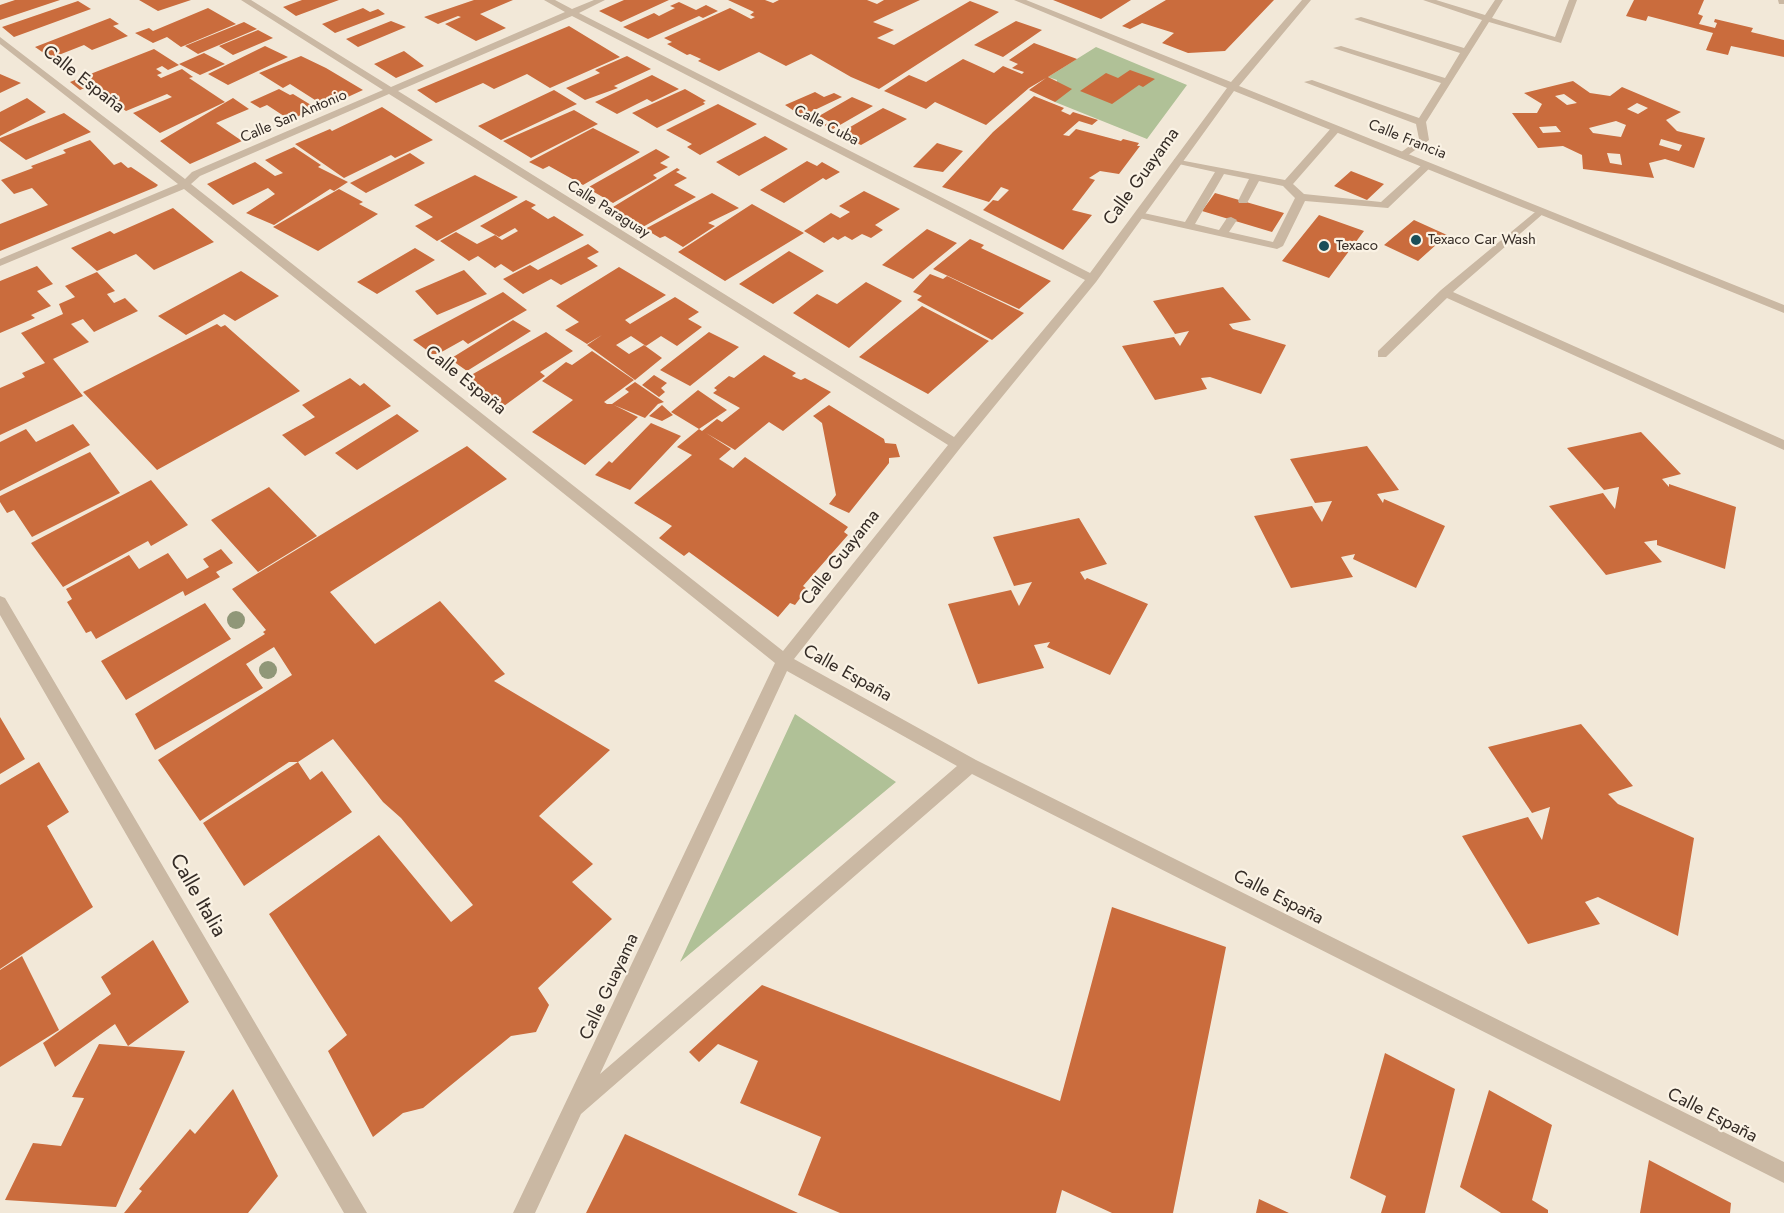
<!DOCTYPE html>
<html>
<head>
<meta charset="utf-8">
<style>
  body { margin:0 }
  canvas { display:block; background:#f2e8d8 }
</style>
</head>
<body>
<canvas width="1784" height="1213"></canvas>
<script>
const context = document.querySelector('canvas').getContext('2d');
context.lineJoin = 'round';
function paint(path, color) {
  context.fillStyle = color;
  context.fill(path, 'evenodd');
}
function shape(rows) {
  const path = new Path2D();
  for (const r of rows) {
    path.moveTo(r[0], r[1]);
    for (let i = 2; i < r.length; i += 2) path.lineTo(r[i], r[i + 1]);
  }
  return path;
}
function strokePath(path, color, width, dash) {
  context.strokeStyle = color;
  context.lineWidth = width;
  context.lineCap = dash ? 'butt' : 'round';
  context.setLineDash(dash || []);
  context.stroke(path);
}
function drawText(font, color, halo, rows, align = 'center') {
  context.font = font + ' Jost,sans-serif';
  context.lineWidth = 4.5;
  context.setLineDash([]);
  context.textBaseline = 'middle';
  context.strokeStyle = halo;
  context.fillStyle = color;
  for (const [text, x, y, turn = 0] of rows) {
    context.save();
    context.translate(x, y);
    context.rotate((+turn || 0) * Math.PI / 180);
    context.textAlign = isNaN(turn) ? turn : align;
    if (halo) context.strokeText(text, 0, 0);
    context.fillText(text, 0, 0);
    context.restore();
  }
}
paint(shape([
  [1096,47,1187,85,1147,139,1055,102,1057,80,1048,77],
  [795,714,896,782,680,962]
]), '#b0c197');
paint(shape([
  [15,0,60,0,0,20,0,5],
  [139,0,191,0,158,11],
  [302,0,339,0,296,16,283,7],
  [474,0,513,0,480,14,506,28,476,41,445,24,461,17,458,16,438,24,424,17],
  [624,0,669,0,621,22,599,11],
  [728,0,765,0,773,3,779,0,867,0,877,4,884,0,920,0,873,22,894,30,877,38,894,45,970,1,999,12,879,89,851,77,811,54,786,66,759,52,719,71,698,61,701,59,690,54,687,55,667,44,672,42,664,38,730,8,751,19,755,17,750,15,754,12],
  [1053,0,1131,0,1101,19],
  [1166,0,1274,0,1225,51,1188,53,1162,43,1174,33,1142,23,1130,29,1122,26],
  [1634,0,1704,0,1698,14,1703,16,1699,24,1715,28,1717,23,1714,22,1715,19,1753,28,1751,32,1784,40,1784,57,1731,46,1728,55,1706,50,1713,33,1648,16,1646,21,1626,16],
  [78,1,91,9,14,37,2,27],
  [679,2,696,10,706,5,718,11,703,18,699,16,648,39,623,27,654,13,659,16,675,8,670,6],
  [208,8,236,24,181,47,167,37,153,43,135,33,149,28,153,31],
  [363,8,370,12,378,9,385,14,335,33,322,24],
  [110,18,119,24,113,26,128,36,92,50,84,45,51,58,35,47],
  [391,21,406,27,358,47,346,39],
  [1016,21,1042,30,1003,57,974,45],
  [244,22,257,29,198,54,185,46],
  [569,26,620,57,550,88,527,74,494,89,483,83,436,103,417,90],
  [258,30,273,38,233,55,219,46],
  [1034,43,1077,59,1048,77,1072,89,1055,102,1029,90,1046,78,1029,88,986,125,935,102,926,109,884,91,909,75,926,82,963,59,994,73,1003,66,1022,74,1024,72,1012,68,1018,64,1009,60],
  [265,46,288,57,228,85,208,74],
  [154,49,179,65,168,70,162,66,156,69,162,73,157,75,161,78,182,69,193,77,189,78,225,102,160,133,133,113,172,97,167,94,126,111,91,85,80,90,70,82],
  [404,51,424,66,396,78,374,64],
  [204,53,225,64,200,75,179,64],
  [301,56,326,68,363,90,326,107,290,84,283,88,259,73],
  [627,56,651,69,614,86,618,88,585,100,566,88,600,73,595,70],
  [1130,70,1155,79,1143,87,1139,85,1112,104,1080,91,1106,73,1118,78],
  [0,74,21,83,0,93],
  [652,75,679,89,652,102,647,99,617,114,595,102],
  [1573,81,1590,93,1610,96,1622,87,1681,112,1666,120,1677,131,1705,138,1694,168,1665,159,1649,163,1654,178,1583,169,1582,155,1563,146,1538,148,1512,113,1537,113,1542,104,1524,93],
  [1564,94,1577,103,1567,105,1555,96],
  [1637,103,1648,108,1638,114,1627,109],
  [1616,121,1626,125,1621,137,1593,133,1589,128],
  [1556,126,1561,132,1543,133,1539,127],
  [1661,139,1682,145,1679,151,1659,145],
  [1607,153,1620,154,1622,165,1610,163],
  [279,89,290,95,293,94,316,108,290,120,267,105,260,108,250,102],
  [685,89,706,101,703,102,705,104,657,128,632,113],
  [554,90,577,104,501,140,478,126],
  [815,92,824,97,834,93,842,97,802,116,785,105],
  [1034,96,1064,108,1061,111,1070,115,1073,112,1098,120,1092,125,1079,121,1063,135,1069,136,1076,129,1121,141,1123,139,1139,143,1137,146,1140,146,1119,174,1100,171,1089,178,1095,180,1072,210,1092,215,1063,250,983,210,993,200,998,201,1009,190,1001,187,989,202,942,187,993,132],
  [852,97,873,106,833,129,824,125,830,122,819,116],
  [27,98,46,112,0,136,0,112],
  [233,98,249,109,216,123,242,141,190,164,160,141],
  [718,104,757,124,700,155,687,147,692,144,666,130],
  [382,107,433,140,395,158,391,155,344,178,295,144,330,129,332,131],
  [883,108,907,119,861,145,838,134],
  [574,110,598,124,531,158,503,141],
  [64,113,91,132,26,160,0,141,0,138],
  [593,128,640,152,583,185,549,166,543,169,529,162],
  [765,136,788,149,739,176,716,162],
  [90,140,114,165,121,162,128,168,131,167,158,185,156,187,0,251,0,224,48,205,32,188,14,194,1,180,33,168,31,166,66,153,63,150],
  [937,143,963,151,943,172,913,167],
  [294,147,321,165,318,167,348,182,334,191,330,189,274,225,246,213,275,194,268,188,233,205,207,184,255,162,275,176,283,173,265,160],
  [656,149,670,157,660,163,668,167,653,175,657,178,613,203,587,188],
  [410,153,425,163,366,193,350,183],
  [807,161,817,166,822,162,840,172,826,180,823,178,784,203,760,190],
  [677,168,680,170,676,172,687,178,674,185,696,197,641,228,612,211,616,209,613,207],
  [1351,171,1384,184,1367,200,1334,186],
  [475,175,518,197,437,241,415,226,433,217,414,205],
  [339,189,363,202,359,204,378,214,318,251,273,227],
  [864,191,900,209,875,225,883,230,871,238,862,234,852,240,845,236,838,240,833,237,824,243,804,231,831,213,840,218,850,212,839,206],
  [712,193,739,208,708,223,715,226,683,247,665,236,660,238,645,229],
  [1215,193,1284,213,1272,232,1202,211],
  [526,200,536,205,531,208,548,219,554,216,584,235,513,272,501,264,495,268,478,256,469,261,440,241,456,232,477,244,495,235,502,240,518,231,515,228,499,237,480,226],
  [752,204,804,233,725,281,678,252],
  [173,208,214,242,154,270,136,254,97,271,71,248,110,231,114,234],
  [1319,215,1364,231,1329,278,1282,261],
  [1414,220,1447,235,1418,261,1384,245],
  [927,229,957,243,913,279,882,265],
  [970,239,984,245,981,248,1051,281,1019,309,933,269],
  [588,244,599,252,587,258,598,266,561,285,551,279,523,294,503,279,530,265,538,270],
  [415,248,435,260,377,294,357,282],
  [789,251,824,271,773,304,739,284],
  [37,266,53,284,37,291,51,306,31,315,35,318,0,333,0,281],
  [619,267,666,295,625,320,630,324,675,297,699,312,688,319,702,327,677,346,661,336,646,346,631,336,616,345,629,354,644,345,662,358,635,380,587,345,602,335,587,344,565,330,579,322,556,306],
  [464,270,487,294,437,315,415,291],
  [241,271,279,296,235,321,224,314,186,335,158,316],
  [97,272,115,291,107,294,114,303,125,298,138,311,94,332,83,319,71,324,89,342,53,359,83,396,0,435,0,388,25,377,22,373,45,363,21,333,63,314,59,304,75,297,65,286],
  [930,274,943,279,947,276,1024,313,992,340,917,300,922,296,913,292],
  [866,282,902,301,849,348,793,313,817,294,837,304],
  [1223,287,1251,320,1229,324,1233,329,1286,345,1261,394,1210,377,1201,378,1207,389,1155,400,1122,346,1174,337,1180,346,1189,331,1175,334,1153,301],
  [503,292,527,310,468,344,463,340,438,354,432,354,413,340],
  [922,306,989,341,928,394,859,357],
  [513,320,531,331,467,371,450,359],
  [217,324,221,327,225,325,300,391,157,470,83,392],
  [546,332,573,351,540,372,545,376,504,406,466,378],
  [709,332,739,347,690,386,660,370],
  [592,351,634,380,604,402,607,404,612,404,629,392,625,389,635,382,664,402,658,404,645,418,614,405,638,417,585,465,532,432,573,400,542,381,566,362,572,365],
  [764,355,796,373,792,376,801,380,805,378,831,392,783,431,769,422,735,450,706,433,731,449,719,459,733,468,745,457,848,527,844,532,848,535,803,586,807,589,795,605,790,603,778,617,689,552,684,556,659,538,672,526,634,503,692,455,677,447,699,429,702,431,717,419,722,422,740,408,713,393,717,390,714,388,729,376,734,378],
  [654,375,667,383,661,388,665,392,659,397,642,385],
  [350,378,360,386,364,383,391,406,305,456,282,435,315,417,302,405],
  [698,390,727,410,699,429,671,412],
  [662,405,673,415,662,421,649,416],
  [829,405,884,439,885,443,896,444,900,457,889,458,889,463,849,513,829,504,836,495,822,423,813,416],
  [397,414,419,431,357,470,335,453],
  [651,423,681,436,630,490,595,475,609,461,612,463],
  [73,424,90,445,0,491,0,442,26,429,36,442],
  [1641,432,1681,474,1662,479,1669,487,1669,484,1736,507,1725,569,1657,545,1657,540,1644,542,1662,562,1606,575,1549,506,1603,493,1615,509,1619,487,1604,490,1567,448],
  [467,446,507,479,330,592,375,644,440,601,505,674,494,681,610,750,539,816,593,864,572,882,612,919,538,988,549,1005,536,1032,511,1036,423,1108,403,1113,373,1137,328,1051,347,1035,269,914,379,835,451,922,473,905,401,818,383,802,333,739,298,762,310,780,322,771,352,812,244,886,203,823,298,762,289,762,200,821,158,760,292,675,274,647,246,664,263,688,155,750,135,714,265,634,263,632,266,630,232,589],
  [1367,446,1399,490,1377,494,1383,503,1384,499,1445,526,1416,588,1353,559,1355,554,1341,557,1353,577,1291,588,1254,516,1312,506,1322,522,1332,501,1315,503,1290,459],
  [90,452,120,493,32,537,14,510,7,513,0,502,0,496],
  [151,480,188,525,151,546,148,541,63,587,31,543],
  [269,487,317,536,258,572,211,520],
  [1079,518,1107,564,1080,572,1085,580,1087,578,1148,604,1110,675,1047,647,1050,642,1034,645,1044,668,978,684,948,604,1011,590,1019,606,1032,582,1014,586,993,537],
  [221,549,233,563,216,572,220,577,185,596,183,591,96,639,91,631,86,633,67,602,72,599,66,589,129,555,139,569,168,553,187,579,209,567,203,559],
  [205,603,231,639,126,700,101,661],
  [0,717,25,759,0,774],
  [1581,724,1633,786,1608,794,1618,804,1694,838,1678,936,1598,897,1585,902,1600,924,1528,944,1462,836,1528,817,1542,840,1550,807,1532,813,1488,747],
  [39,762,69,812,47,826,93,907,0,969,0,785],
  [1112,907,1226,947,1173,1213,1112,1213,1062,1190,1056,1213,840,1213,798,1195,821,1137,740,1103,758,1061,718,1044,699,1062,689,1052,762,985,1060,1101],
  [153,940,189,1002,128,1046,115,1024,55,1067,43,1043,111,994,101,977],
  [22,956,59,1030,0,1067,0,970],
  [99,1044,185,1051,116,1207,5,1200,33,1143,61,1146,84,1098,72,1097],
  [1385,1053,1455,1089,1425,1213,1381,1213,1386,1196,1350,1178],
  [233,1089,278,1176,248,1213,124,1213,142,1191,139,1189,190,1129,195,1134],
  [1489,1090,1552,1125,1532,1200,1548,1210,1548,1213,1501,1213,1460,1187],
  [625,1134,798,1213,586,1213],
  [1649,1160,1731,1203,1730,1213,1640,1213],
  [1259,1199,1289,1213,1256,1213]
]), '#ca6c3d');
paint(shape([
  [1423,0,1436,0,1485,15,1495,0,1503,0,1492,18,1555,37,1569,0,1577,0,1561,43,1489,22,1426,122,1429,140,1404,158,1399,155,1400,153,1419,139,1416,124,1304,82,1312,80,1419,118,1441,83,1333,48,1341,46,1445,78,1460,53,1354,19,1361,17,1464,48,1482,20,1423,0],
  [1778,0,1784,0,1784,4,1779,4,1778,0],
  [1333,126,1342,128,1293,184,1304,194,1381,202,1424,163,1433,165,1388,208,1305,201,1283,246,1277,249,1139,218,1134,215,1139,212,1185,222,1215,172,1174,163,1174,159,1285,180,1333,126],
  [1224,174,1249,179,1238,201,1239,203,1247,203,1259,181,1283,186,1295,198,1273,242,1229,232,1237,220,1231,217,1227,218,1219,230,1195,224,1224,174],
  [1540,208,1545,211,1544,213,1453,292,1784,440,1784,450,1447,298,1386,357,1378,357,1378,351,1441,290,1540,208]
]), '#cab8a3');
paint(shape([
  [241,0,251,0,391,87,565,12,544,0,555,0,572,9,594,0,605,0,579,13,1090,273,1227,88,1014,0,1026,0,1231,82,1302,0,1311,0,1239,86,1784,305,1784,313,1234,91,1096,282,961,447,794,659,976,760,1784,1162,1784,1183,972,774,581,1114,535,1213,513,1213,775,663,184,189,0,266,0,259,178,184,0,44,0,37,185,179,192,172,383,90,241,0],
  [572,16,1085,280,954,437,398,91,572,16],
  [389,94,948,445,783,651,191,184,200,176,389,94],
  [787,671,957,766,600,1074,787,671],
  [0,596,5,598,367,1213,344,1213,0,615,0,596]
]), '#cab8a3');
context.fillStyle = '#909778';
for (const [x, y] of [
  [236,620],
  [268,670]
]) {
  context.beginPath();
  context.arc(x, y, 9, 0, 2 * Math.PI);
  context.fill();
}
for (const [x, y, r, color] of [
  [1416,240,6,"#1a4e58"],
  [1324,246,6,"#1a4e58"]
]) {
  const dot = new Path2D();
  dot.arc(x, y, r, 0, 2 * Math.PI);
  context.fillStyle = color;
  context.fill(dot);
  strokePath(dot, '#faf2e4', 2);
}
drawText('15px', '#352c26', '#faf2e4', [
  ["Calle San Antonio",294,117,-23],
  ["Calle Cuba",826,126,27],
  ["Calle Francia",1407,140,22],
  ["Calle Paraguay",608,210,32]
]);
drawText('15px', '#352c26', '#faf2e4', [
  ["Texaco Car Wash",1428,240],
  ["Texaco",1336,246]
], 'left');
drawText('18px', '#352c26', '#faf2e4', [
  ["Calle España",83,80,38],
  ["Calle Guayama",1142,177,-54],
  ["Calle España",465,381,39],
  ["Calle Guayama",841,558,-52],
  ["Calle España",847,674,29],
  ["Calle España",1278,898,27],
  ["Calle Guayama",610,987,-65],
  ["Calle España",1712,1116,27]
]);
drawText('21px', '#352c26', '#faf2e4', [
  ["Calle Italia",197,896,60]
]);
</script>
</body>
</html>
